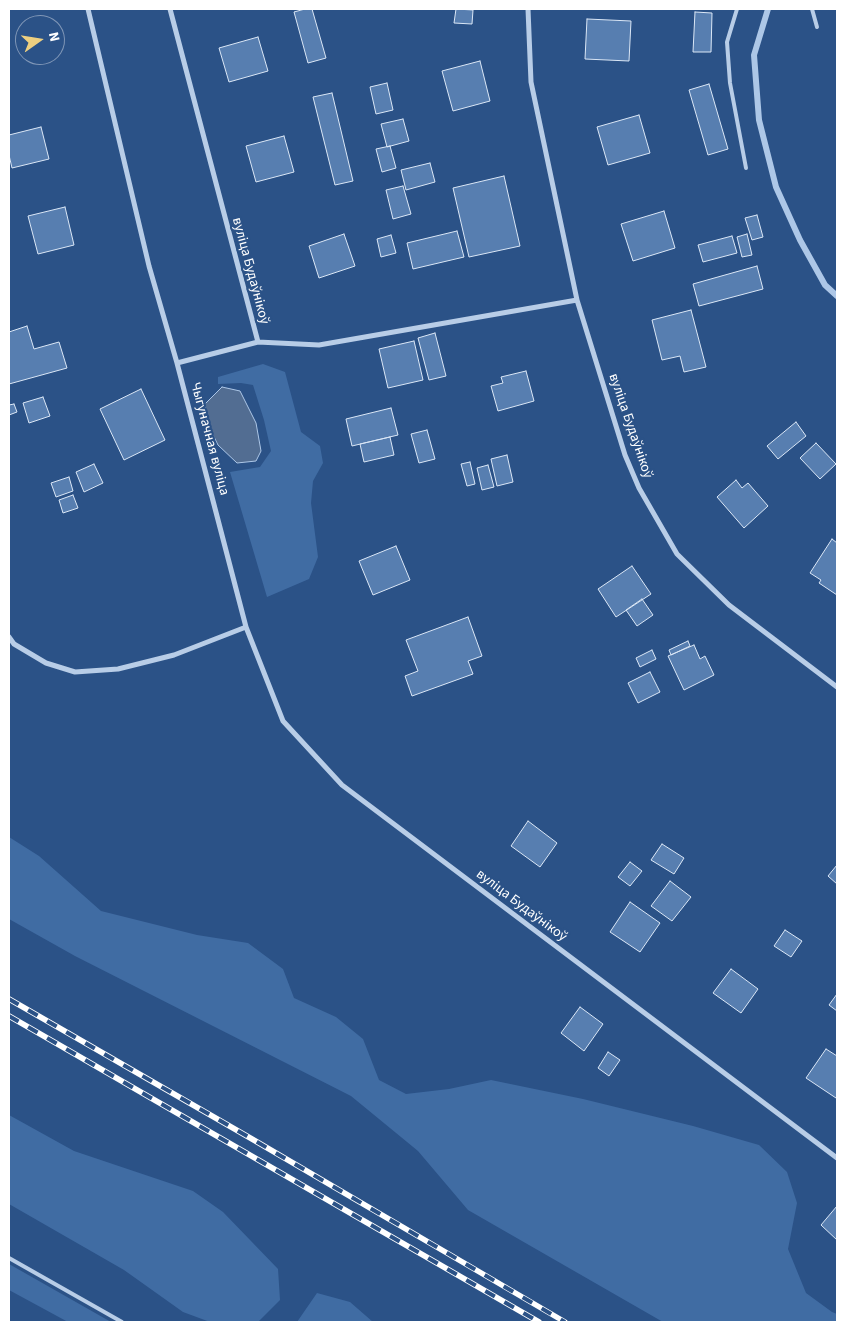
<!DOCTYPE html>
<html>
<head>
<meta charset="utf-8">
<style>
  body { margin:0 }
  #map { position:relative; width:846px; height:1331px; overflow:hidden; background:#2b5287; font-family:"Source Sans 3",sans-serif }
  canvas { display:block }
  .frame { position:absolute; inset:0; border:10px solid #fff; pointer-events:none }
  .north { position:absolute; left:15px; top:15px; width:50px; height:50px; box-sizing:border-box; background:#2b5287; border:1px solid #8097b7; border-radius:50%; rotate:77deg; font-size:14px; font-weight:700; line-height:20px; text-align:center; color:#fff }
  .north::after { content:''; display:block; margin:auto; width:18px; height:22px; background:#edcf80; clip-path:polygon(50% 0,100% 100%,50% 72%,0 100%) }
</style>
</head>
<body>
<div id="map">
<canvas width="846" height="1331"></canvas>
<div class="frame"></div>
<div class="north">N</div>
</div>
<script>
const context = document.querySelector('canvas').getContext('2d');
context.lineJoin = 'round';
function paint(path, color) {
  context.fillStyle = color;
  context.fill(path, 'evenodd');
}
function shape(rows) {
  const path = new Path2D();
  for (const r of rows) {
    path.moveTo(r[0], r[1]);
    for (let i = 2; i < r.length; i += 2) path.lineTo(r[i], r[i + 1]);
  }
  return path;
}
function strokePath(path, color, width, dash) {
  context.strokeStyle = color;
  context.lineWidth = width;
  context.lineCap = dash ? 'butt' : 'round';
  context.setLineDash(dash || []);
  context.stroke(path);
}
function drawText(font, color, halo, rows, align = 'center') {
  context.font = font + ' "Source Sans 3",sans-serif';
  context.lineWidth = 4.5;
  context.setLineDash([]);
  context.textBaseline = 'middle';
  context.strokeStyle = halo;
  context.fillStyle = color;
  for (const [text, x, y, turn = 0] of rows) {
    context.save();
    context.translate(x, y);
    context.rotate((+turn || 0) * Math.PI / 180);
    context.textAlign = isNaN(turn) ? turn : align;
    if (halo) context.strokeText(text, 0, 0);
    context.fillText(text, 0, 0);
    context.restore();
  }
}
paint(shape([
  [263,364,285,372,301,432,320,446,323,463,313,481,311,503,318,557,309,579,267,597,230,472,260,467,271,451,264,420,253,385,241,383,218,384,218,377],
  [9,837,39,856,101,911,197,935,248,943,283,969,294,998,336,1017,363,1039,379,1080,406,1094,449,1089,491,1080,583,1099,693,1126,759,1145,787,1172,797,1203,788,1249,806,1293,832,1312,837,1314,837,1322,663,1322,468,1210,418,1151,351,1096,75,956,9,919],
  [9,1115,74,1151,193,1191,223,1212,278,1269,280,1300,258,1322,210,1322,183,1312,124,1270,9,1204],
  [9,1264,111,1322,68,1322,9,1290],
  [317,1293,350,1302,373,1322,297,1322]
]), '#406ca3');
const water = shape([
  [222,387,240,391,256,423,261,451,256,461,237,463,218,445,208,425,205,404,222,387]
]);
paint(water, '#526d92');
strokePath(water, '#adc7e7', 1);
strokePath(shape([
  [768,9,754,55,759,120,776,187,800,240,825,285,837,296]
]), '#adc7e7', 6);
const building = shape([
  [305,9,312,9,326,58,308,63,294,12,305,9],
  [456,9,473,10,472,24,454,23,456,9],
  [695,12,712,13,711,52,693,52,695,12],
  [587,19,631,21,629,61,585,59,587,19],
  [258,37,268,71,229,82,219,48,258,37],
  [480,61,490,101,453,111,442,71,480,61],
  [387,83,393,110,376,114,370,87,387,83],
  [709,84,728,149,708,155,689,90,709,84],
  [332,93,353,181,335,185,313,97,332,93],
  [639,115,650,153,608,165,597,127,639,115],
  [403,119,409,141,387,147,381,124,403,119],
  [41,127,49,159,12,168,9,155,9,135,41,127],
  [284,136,294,172,256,182,246,146,284,136],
  [390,146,396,168,382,172,376,149,390,146],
  [430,163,435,182,406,190,401,170,430,163],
  [504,176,520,246,469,257,453,188,504,176],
  [403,186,411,214,393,219,386,190,403,186],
  [65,207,74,245,38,254,28,216,65,207],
  [664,211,675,248,633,261,621,224,664,211],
  [757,215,763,237,752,240,745,218,757,215],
  [457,231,464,257,413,269,407,243,457,231],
  [344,234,355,266,319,278,309,246,344,234],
  [747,234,752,255,742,257,737,237,747,234],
  [391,235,396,253,381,257,377,239,391,235],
  [732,236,737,253,703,262,698,245,732,236],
  [757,266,763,289,699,306,693,284,757,266],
  [691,310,706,367,684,372,680,356,662,360,652,320,691,310],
  [27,326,34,349,59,342,67,368,9,384,9,332,27,326],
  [435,333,446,376,429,380,418,338,435,333],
  [414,341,423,380,388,388,379,349,414,341],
  [526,371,534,401,498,411,491,386,503,383,501,377,526,371],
  [141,389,165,440,124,460,100,409,141,389],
  [43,397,50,416,29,423,23,403,43,397],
  [14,404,17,412,9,415,9,405,14,404],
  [391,408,398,435,352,446,346,419,391,408],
  [796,422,806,436,778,459,767,446,796,422],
  [427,430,435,459,419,463,411,434,427,430],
  [390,437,394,455,364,462,360,444,390,437],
  [816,443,836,464,820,479,800,458,816,443],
  [507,455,513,482,497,486,491,459,507,455],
  [470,462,475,484,467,486,461,464,470,462],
  [94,464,103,483,84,492,76,472,94,464],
  [488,465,494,487,482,490,477,468,488,465],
  [69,477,73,491,56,497,51,483,69,477],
  [736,480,742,488,748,483,768,506,744,528,717,497,736,480],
  [73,495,78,508,63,513,59,500,73,495],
  [832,539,837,543,837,595,819,583,821,580,810,573,832,539],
  [396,546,410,580,373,595,359,561,396,546],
  [632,566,651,594,616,617,598,589,632,566],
  [642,599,653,615,637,626,626,610,642,599],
  [468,617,482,656,468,661,473,674,412,696,405,676,418,671,406,640,468,617],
  [688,641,690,646,671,655,669,650,688,641],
  [694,645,700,659,705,656,714,675,684,690,668,656,694,645],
  [652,650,656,659,640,667,636,658,652,650],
  [650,672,660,692,638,703,628,683,650,672],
  [528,821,557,843,540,867,511,846,528,821],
  [662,844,684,858,674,874,651,860,662,844],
  [630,862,642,871,630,886,618,877,630,862],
  [837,865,837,884,828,876,837,865],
  [670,881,691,897,672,921,651,906,670,881],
  [630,902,660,923,640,952,610,932,630,902],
  [785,930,802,941,791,957,774,946,785,930],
  [731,969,758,989,741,1013,713,993,731,969],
  [837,994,837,1011,829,1005,837,994],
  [580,1007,603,1024,584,1051,561,1033,580,1007],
  [826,1049,837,1056,837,1096,836,1098,806,1078,826,1049],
  [608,1052,620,1060,609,1076,598,1068,608,1052],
  [837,1206,837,1240,821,1225,837,1206]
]);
paint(building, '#577eb0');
strokePath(building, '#dbe7f6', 1);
strokePath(shape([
  [737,9,727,42,730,83,746,168],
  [812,9,817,27],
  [9,1258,122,1322]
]), '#b8cde7', 4);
strokePath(shape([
  [88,9,149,266,177,363,246,627,283,721,342,785,837,1158],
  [170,9,258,342,319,345,577,300],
  [528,9,531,82,577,300,625,455,639,488,677,554,729,605,837,687],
  [177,363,258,342],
  [9,637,14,644,46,663,75,672,118,669,174,655,246,627]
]), '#b8cde7', 5);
const rail = shape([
  [9,999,252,1139,565,1322],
  [9,1016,539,1322]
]);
strokePath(rail, '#fff', 5.5);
strokePath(rail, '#2b5287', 4, [11]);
drawText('14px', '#fff', '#2b5287', [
  ["вуліца Будаўнікоў",250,271,75],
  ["вуліца Будаўнікоў",630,426,71],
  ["Чыгуначная вуліца",209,439,75],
  ["вуліца Будаўнікоў",521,906,37]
]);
</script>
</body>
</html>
